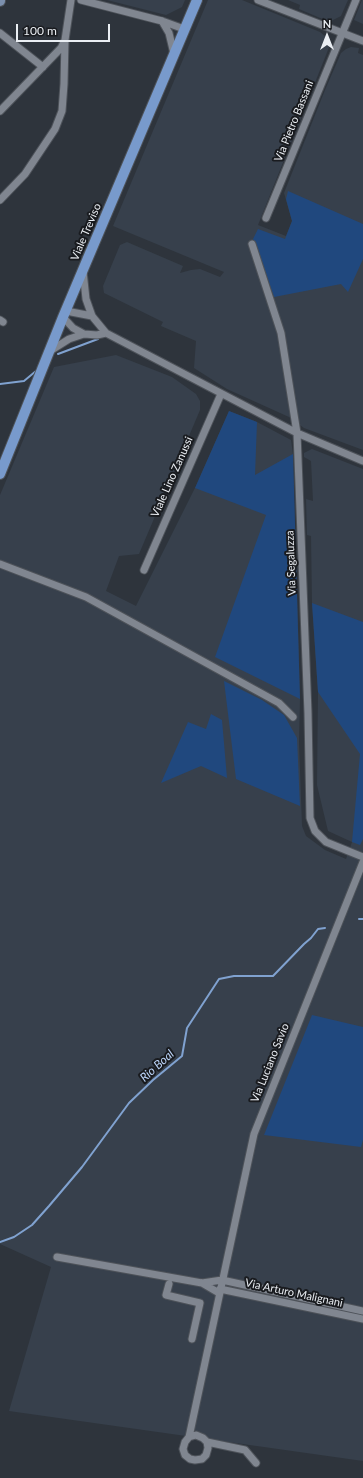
<!DOCTYPE html>
<html>
<head>
<meta charset="utf-8">
<style>
  body { margin:0 }
  #map { position:relative; width:363px; height:1478px; overflow:hidden; background:#2e343c; font-family:Lato,sans-serif }
  canvas { display:block }
  .north { position:absolute; left:307px; top:16px; width:40px; height:40px; -webkit-text-stroke:3px #191b1f; paint-order:stroke; rotate:0deg; font-size:11px; font-weight:700; line-height:16px; text-align:center; color:#eaeef3 }
  .north::after { content:''; display:block; margin:auto; width:14px; height:18px; background:#eaeef3; clip-path:polygon(50% 0,100% 100%,50% 72%,0 100%) }
  .scale { position:absolute; left:16px; top:24px; width:94px; height:18px; box-sizing:border-box; border:2px solid #eaeef3; border-top:0; padding-left:5px; font-size:12px; line-height:14px; white-space:nowrap; color:#eaeef3; -webkit-text-stroke:3px #191b1f; paint-order:stroke }
</style>
</head>
<body>
<div id="map">
<canvas width="363" height="1478"></canvas>
<div class="north">N</div>
<div class="scale">100 m</div>
</div>
<script>
const context = document.querySelector('canvas').getContext('2d');
context.lineJoin = 'round';
function paint(path, color) {
  context.fillStyle = color;
  context.fill(path, 'evenodd');
}
function shape(rows) {
  const path = new Path2D();
  for (const r of rows) {
    path.moveTo(r[0], r[1]);
    for (let i = 2; i < r.length; i += 2) path.lineTo(r[i], r[i + 1]);
  }
  return path;
}
function strokePath(path, color, width, dash) {
  context.strokeStyle = color;
  context.lineWidth = width;
  context.lineCap = dash ? 'butt' : 'round';
  context.setLineDash(dash || []);
  context.stroke(path);
}
function drawText(font, color, halo, rows, align = 'center') {
  context.font = font + ' Lato,sans-serif';
  context.lineWidth = 4;
  context.setLineDash([]);
  context.textBaseline = 'middle';
  context.strokeStyle = halo;
  context.fillStyle = color;
  for (const [text, x, y, turn = 0] of rows) {
    context.save();
    context.translate(x, y);
    context.rotate((+turn || 0) * Math.PI / 180);
    context.textAlign = isNaN(turn) ? turn : align;
    if (halo) context.strokeText(text, 0, 0);
    context.fillText(text, 0, 0);
    context.restore();
  }
}
paint(shape([
  [107,0,185,0,182,7,166,15],
  [208,0,242,0,320,32,326,37,328,42,329,47,326,55,258,225,286,236,292,221,284,193,325,90,341,53,346,49,351,47,359,48,358,53,363,55,363,450,304,428,289,417,227,389,194,368,196,341,161,326,163,322,104,293,103,286,120,245,127,242,183,266,180,273,191,270,200,269,220,277,224,272,113,226],
  [288,0,348,0,341,16,331,21,325,20,299,9,300,5],
  [362,0,363,0,363,24,354,20],
  [116,355,172,377,196,394,200,401,200,410,139,554,119,556,106,591,136,606,195,488,229,411,257,422,291,440,293,454,300,699,299,742,302,826,306,836,325,850,346,859,352,842,328,831,317,785,318,692,312,603,311,536,307,535,306,499,313,501,311,461,304,457,304,453,312,449,363,469,363,1461,9,1411,51,1267,0,1244,0,495,54,367]
]), '#37404c');
paint(shape([
  [288,191,363,224,363,259,348,292,341,284,274,297,253,239,258,229,285,239,292,221,286,199],
  [229,411,257,422,255,475,293,454,300,699,215,657,266,515,195,488],
  [312,603,363,622,363,839,360,845,352,842,360,754,318,692],
  [224,681,262,700,284,715,297,738,300,806,236,779],
  [211,714,222,720,227,778,201,766,161,783,188,722,206,729],
  [312,1015,363,1027,363,1140,361,1147,264,1135]
]), '#20487e');
strokePath(shape([
  [58,354,98,339],
  [0,384,24,381,36,371],
  [359,919,363,919],
  [0,1242,14,1237,32,1225,49,1206,82,1167,129,1103,153,1080,182,1056,187,1028,219,979,234,976,273,976,304,944,311,938,318,929,325,928]
]), '#80a2d0', 2);
const street = shape([
  [81,0,162,21,184,29],
  [258,0,363,41],
  [162,21,169,33,174,54],
  [0,33,43,67],
  [0,111,61,48,65,40,71,0],
  [0,200,25,174,55,129,62,111,64,84,65,40],
  [266,218,356,0],
  [252,244,281,333,297,433,308,713,310,818,315,831,326,842,363,857],
  [83,271,86,299,92,316,106,333,297,433,363,461],
  [66,311,92,316],
  [63,317,73,328,84,334,97,335,106,333],
  [0,320,3,322],
  [50,351,69,339,84,334],
  [0,564,86,597,279,703,293,717],
  [144,570,221,394],
  [57,1257,202,1283,222,1280,363,1311],
  [202,1283,219,1293],
  [169,1284,166,1295,200,1303,192,1339],
  [220,1289,363,1319],
  [189,1437,196,1435,203,1438,207,1442,208,1448,206,1455,202,1459,195,1460,190,1459,185,1455,183,1449,185,1442,189,1437,254,1134,363,862],
  [207,1442,245,1450,256,1463]
]);
const secondary = shape([
  [0,1,0,0]
]);
const primary = shape([
  [0,474,63,317,197,0]
]);
strokePath(street, '#4d5259', 9);
strokePath(secondary, '#4d5259', 12);
strokePath(primary, '#4d5259', 12);
strokePath(street, '#808690', 7);
strokePath(secondary, '#7c90ae', 10);
strokePath(primary, '#789acc', 10);
drawText('11px', '#eaeef3', '#191b1f', [
  ["Via Pietro Bassani",294,121,-68],
  ["Viale Treviso",86,232,-67],
  ["Viale Lino Zanussi",172,477,-66],
  ["Via Segaluzza",291,563,-92],
  ["Via Luciano Savio",270,1063,-68],
  ["Via Arturo Malignani",294,1293,12]
]);
drawText('italic 12px', '#bad3f7', '#191b1f', [
  ["Rio Boal",157,1066,-42]
]);
</script>
</body>
</html>
